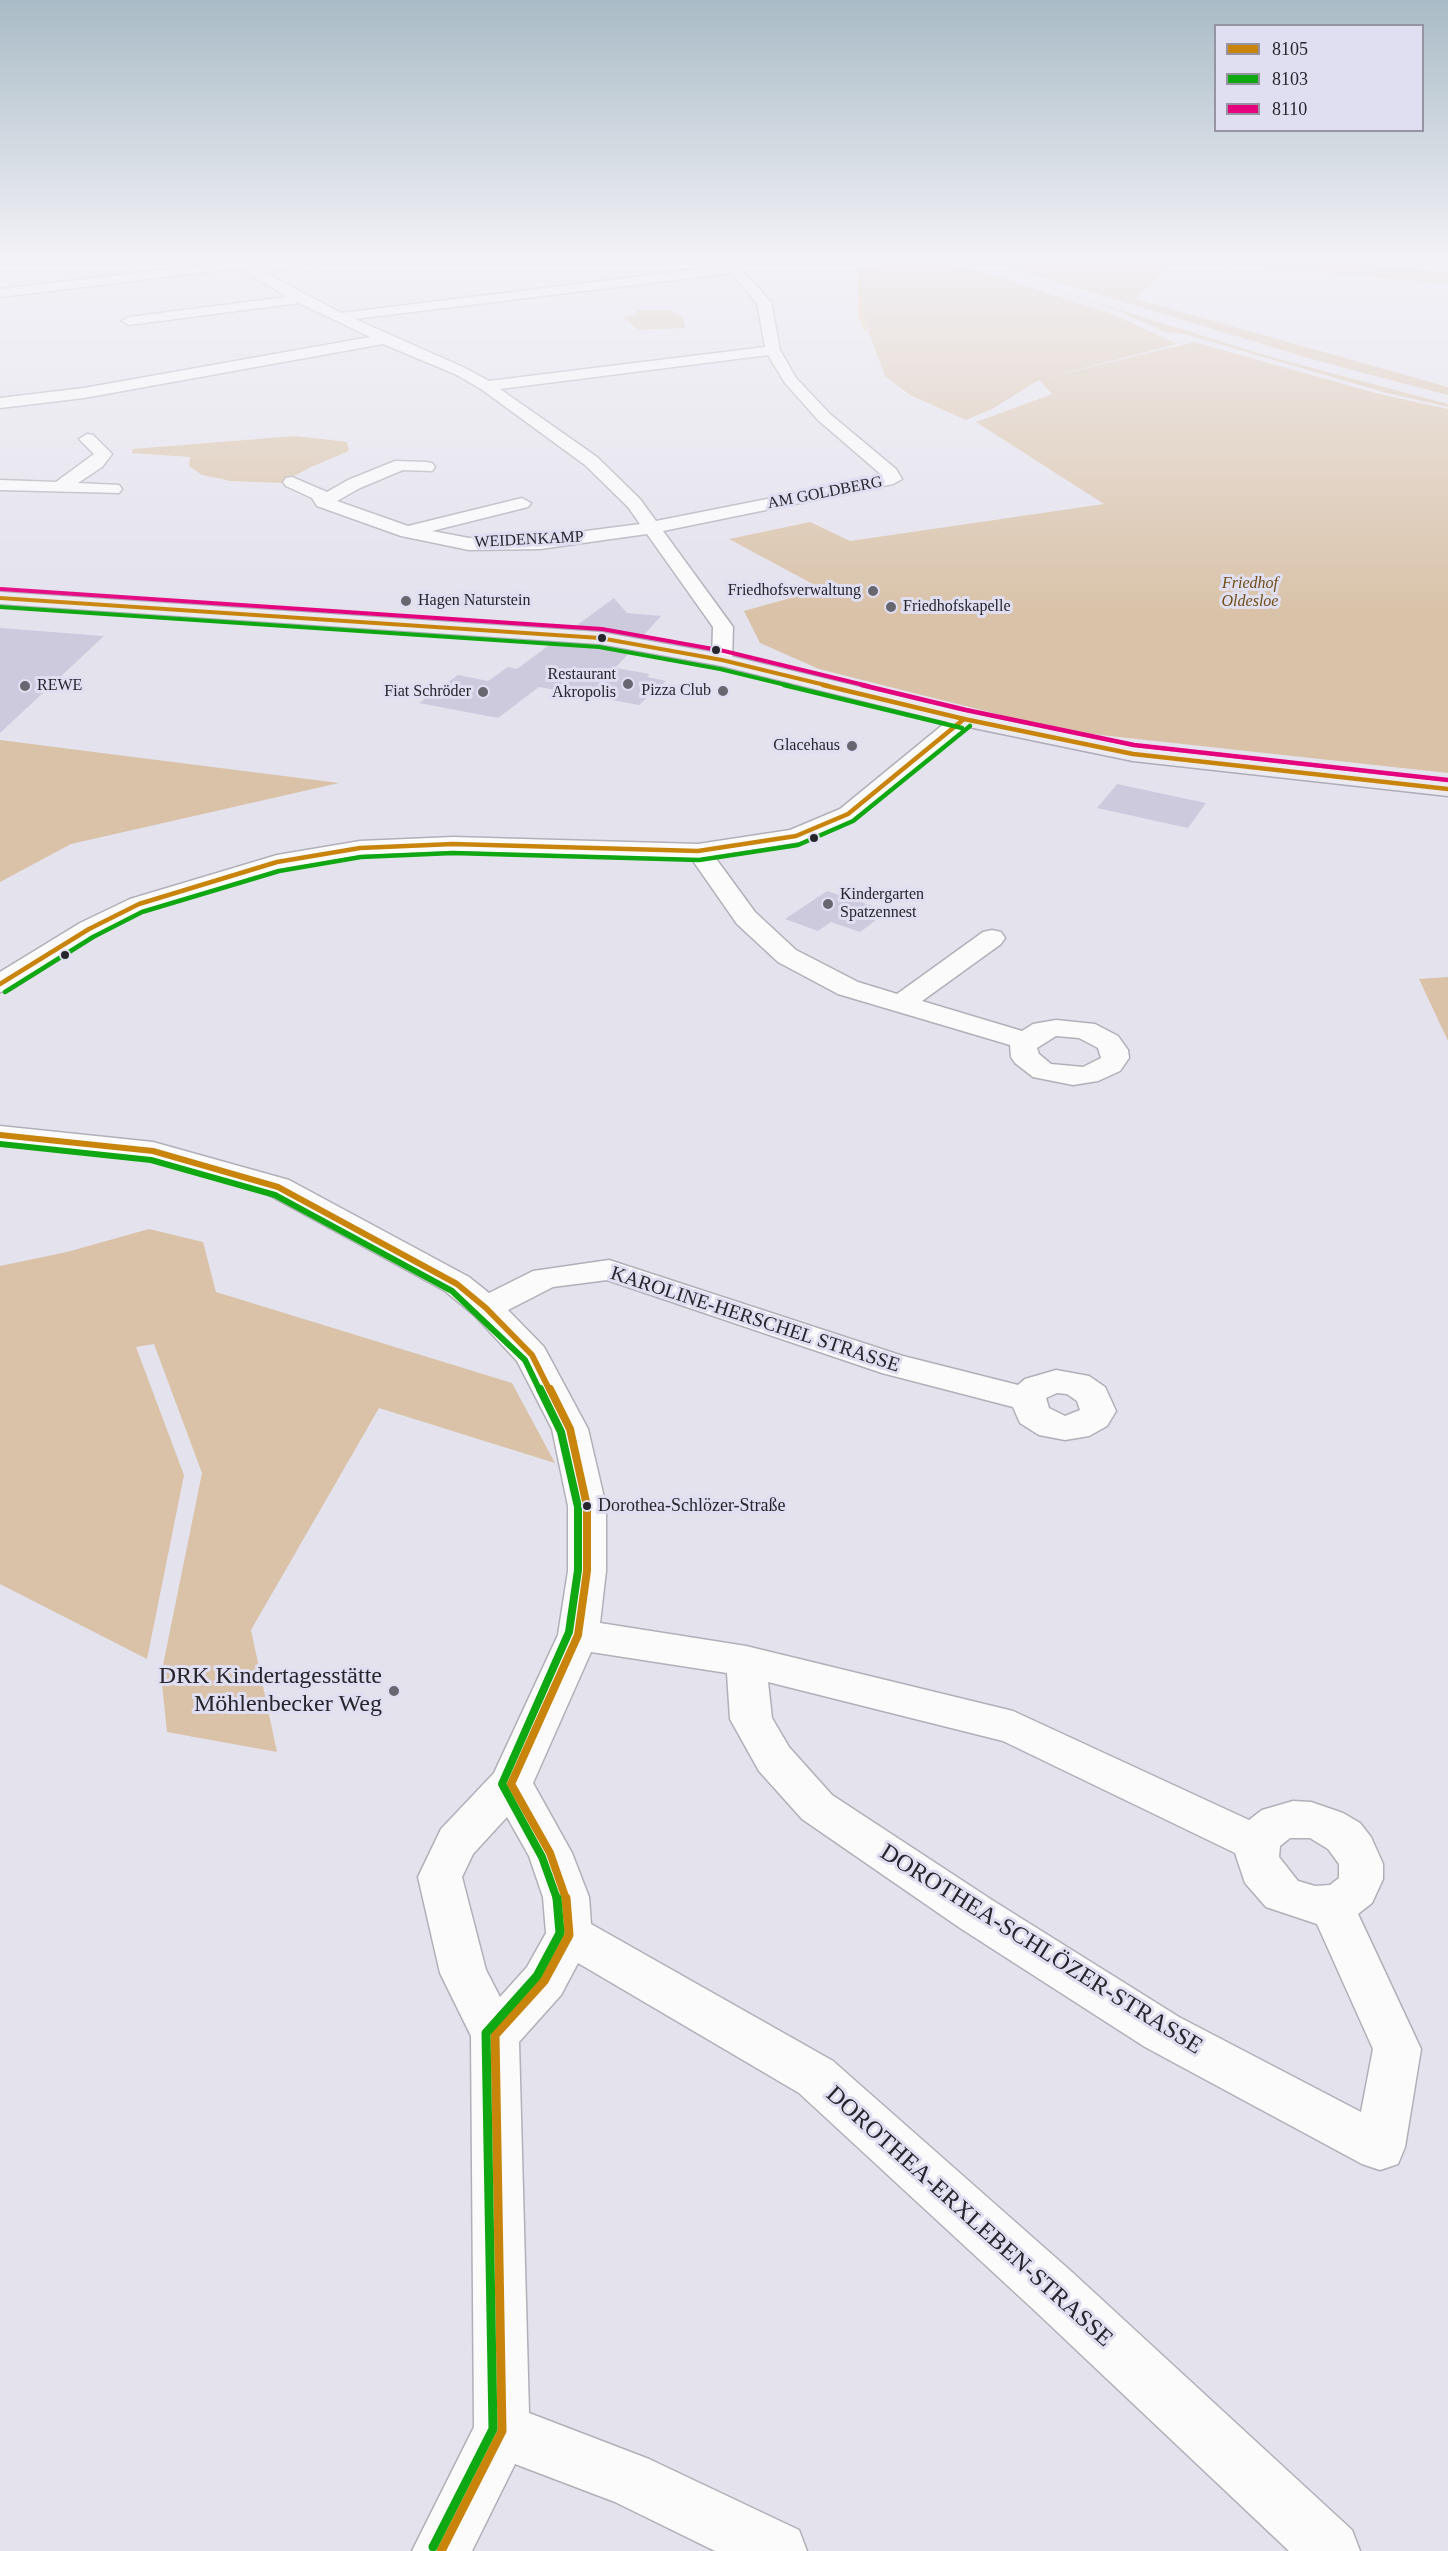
<!DOCTYPE html>
<html>
<head>
<meta charset="utf-8">
<style>
  body { margin:0 }
  #map { position:relative; width:1448px; height:2551px; overflow:hidden; background:#e4e2ed; font-family:"Times New Roman",serif }
  canvas { display:block }
  .legend { position:absolute; left:1214px; top:24px; width:210px; height:108px; box-sizing:border-box; background:#e0def1; border:2px solid #9694a2; margin:0; padding:8px 10px; list-style:none; font-size:18px; color:#26252c }
  .legend li { display:flex; align-items:center; gap:12px; height:30px }
  .legend b { width:30px; border:2px solid #9694a2 }
</style>
</head>
<body>
<div id="map">
<canvas width="1448" height="2551"></canvas>
<ul class="legend">
<li><b style="height:8px;background:#c9850b"></b>8105</li>
<li><b style="height:8px;background:#0fa812"></b>8103</li>
<li><b style="height:8px;background:#e5007d"></b>8110</li>
</ul>
</div>
<script>
const context = document.querySelector('canvas').getContext('2d');
context.lineJoin = 'round';
function paint(path, color) {
  context.fillStyle = color;
  context.fill(path, 'evenodd');
}
function shape(rows) {
  const path = new Path2D();
  for (const r of rows) {
    path.moveTo(r[0], r[1]);
    for (let i = 2; i < r.length; i += 2) path.lineTo(r[i], r[i + 1]);
  }
  return path;
}
function strokePath(path, color, width, dash) {
  context.strokeStyle = color;
  context.lineWidth = width;
  context.lineCap = dash ? 'butt' : 'round';
  context.setLineDash(dash || []);
  context.stroke(path);
}
function drawText(font, color, halo, rows, align = 'center') {
  context.font = font + ' "Times New Roman",serif';
  context.lineWidth = 6;
  context.setLineDash([]);
  context.textBaseline = 'middle';
  context.strokeStyle = halo;
  context.fillStyle = color;
  for (const [text, x, y, turn = 0] of rows) {
    context.save();
    context.translate(x, y);
    context.rotate((+turn || 0) * Math.PI / 180);
    context.textAlign = isNaN(turn) ? turn : align;
    if (halo) context.strokeText(text, 0, 0);
    context.fillText(text, 0, 0);
    context.restore();
  }
}
paint(shape([
  [879,258,938,258,1113,314,1177,344,1042,379,1194,342,1379,394,1448,409,1448,773,1064,731,819,669,760,643,744,611,822,589,729,539,810,522,850,541,1104,504,976,422,1052,394,1039,380,992,409,966,420,910,395,885,376,862,314,862,270,880,264],
  [979,258,1326,258,1444,273,1444,276,1448,277,1448,284,1175,259,1135,299,1448,387,1448,395,1318,361],
  [1049,288,1271,357,1448,404,1448,407,1387,393,1184,334,1165,332,1118,311],
  [637,310,671,310,683,317,685,328,638,330,623,317,636,315],
  [295,436,347,442,349,451,311,467,281,483,231,481,202,475,189,466,190,457,132,453,133,449],
  [0,740,86,751,339,783,71,844,0,882],
  [1448,977,1448,1041,1419,979],
  [149,1229,203,1242,216,1292,512,1383,555,1463,379,1408,251,1630,277,1752,167,1732,161,1675,202,1473,154,1344,136,1347,184,1475,147,1659,0,1584,0,1266,67,1252]
]), '#d9c2a8');
strokePath(shape([
  [865,328,860,315,860,270,876,263,875,258]
]), '#eac593', 4.5);
paint(shape([
  [614,598,627,613,661,616,642,637,573,628],
  [0,628,104,636,0,733],
  [552,643,630,652,615,668,650,674,647,677,666,681,639,705,539,687,498,718,419,703,458,675,488,681,508,667,517,669],
  [1117,784,1206,803,1188,828,1097,808],
  [827,891,888,911,860,932,831,922,818,931,785,919]
]), '#cdcade');
const street = shape([
  [226,258,241,258,254,266,298,258,324,258,318,262,264,272,341,313,724,266,718,258,731,258,771,302,780,350,796,378,830,414,896,469,902,479,893,484,663,531,733,627,732,660,729,664,722,666,715,664,712,660,713,627,647,534,540,549,469,550,401,536,317,506,312,498,286,486,283,482,286,478,292,477,327,492,348,480,395,461,426,462,432,463,435,467,432,471,403,470,360,488,337,501,408,526,522,498,531,503,528,507,432,531,469,538,540,537,640,524,628,507,585,465,481,389,455,374,383,344,84,398,0,408,0,398,84,388,370,337,299,303,129,325,122,321,129,317,287,297,240,268,0,297,0,289,229,262,226,258],
  [731,273,757,303,765,347,489,381,465,368,355,319,731,273],
  [768,355,785,383,818,420,883,476,656,521,640,499,597,457,500,389,768,355],
  [87,434,93,435,112,454,102,467,78,483,119,485,122,489,119,493,0,490,0,480,56,482,94,454,79,439,87,434],
  [964,712,972,714,975,719,972,724,856,819,805,841,714,856,755,912,796,950,858,982,897,994,983,932,992,930,1001,932,1005,938,1001,944,922,1001,1022,1031,1033,1024,1056,1020,1095,1024,1118,1036,1128,1050,1129,1058,1120,1071,1098,1081,1073,1085,1033,1077,1015,1063,1011,1057,1010,1045,838,994,778,962,737,924,691,858,453,851,360,855,281,869,148,909,98,935,10,990,0,992,0,972,80,923,130,899,277,855,360,841,453,837,698,844,790,830,840,809,956,714,964,712],
  [1056,1036,1079,1038,1098,1048,1101,1058,1083,1067,1051,1064,1039,1054,1037,1048,1056,1036],
  [0,1126,153,1142,289,1180,469,1277,489,1293,533,1271,609,1260,903,1356,1018,1385,1025,1379,1056,1370,1089,1376,1105,1387,1116,1411,1107,1426,1089,1436,1065,1440,1039,1435,1020,1423,1013,1407,882,1373,607,1280,553,1287,508,1310,544,1347,588,1429,606,1506,606,1571,600,1623,746,1646,1013,1711,1249,1820,1262,1810,1293,1801,1311,1802,1343,1813,1360,1823,1371,1837,1383,1864,1383,1879,1372,1903,1358,1914,1421,2049,1405,2147,1398,2164,1380,2170,1362,2164,1145,2047,960,1928,802,1819,759,1771,730,1719,727,1673,591,1652,533,1783,572,1853,589,1897,591,1924,833,2061,1072,2272,1352,2530,1360,2551,1289,2551,1034,2310,799,2093,578,1963,561,1995,519,2042,529,2413,649,2459,799,2530,807,2551,715,2551,615,2502,515,2464,472,2551,412,2551,474,2427,471,2036,440,1973,418,1877,441,1829,494,1773,558,1635,568,1571,568,1506,552,1429,517,1361,474,1315,445,1291,267,1194,151,1160,0,1144,0,1126],
  [1057,1393,1067,1394,1077,1401,1080,1410,1065,1416,1049,1408,1046,1398,1057,1393],
  [768,1682,1003,1741,1235,1853,1245,1883,1266,1907,1317,1924,1373,2049,1361,2112,1179,2017,992,1900,832,1795,789,1747,772,1718,768,1682],
  [507,1817,529,1856,543,1897,546,1933,527,1967,500,1997,486,1970,462,1877,473,1854,507,1817],
  [1290,1838,1310,1838,1328,1849,1339,1864,1339,1878,1330,1885,1315,1886,1298,1881,1279,1857,1280,1846,1290,1838]
]);
const secondary = shape([
  [1344,258,1382,258,1448,265,1448,273,1350,262,1344,258]
]);
const primary = shape([
  [0,592,600,632,722,654,964,712,1133,747,1448,782,1448,796,1133,761,964,726,722,666,600,644,0,604,0,592]
]);
strokePath(street, '#b1afb8', 3);
strokePath(secondary, '#b1afb8', 3);
strokePath(primary, '#aeabba', 3);
paint(street, '#fbfbfc');
paint(secondary, '#f3f2f7');
paint(primary, '#eceaf1');
strokePath(shape([
  [0,598,600,638,722,660,829,686]
]), '#c9850b', 4);
strokePath(shape([
  [823,685,964,719,1133,754,1448,789],
  [0,984,89,929,139,904,277,862,360,848,453,844,698,851,796,836,848,814,964,719]
]), '#c9850b', 4.5);
strokePath(shape([
  [0,1135,153,1151,278,1187,457,1284,486,1308,532,1355,550,1391]
]), '#c9850b', 6);
strokePath(shape([
  [511,1784,578,1635,587,1571,587,1506,570,1429,550,1389],
  [511,1784,550,1853,566,1899]
]), '#c9850b', 8);
strokePath(shape([
  [441,2551,502,2431,495,2035,544,1981,569,1935,566,1898]
]), '#c9850b', 9);
strokePath(shape([
  [0,607,599,647,720,669,790,686]
]), '#0fa812', 4);
strokePath(shape([
  [784,685,962,728],
  [5,992,93,937,142,912,279,871,361,857,453,853,699,860,798,845,853,821,970,726]
]), '#0fa812', 4.5);
strokePath(shape([
  [0,1144,151,1160,275,1195,452,1291,525,1360,540,1391]
]), '#0fa812', 6);
strokePath(shape([
  [540,1389,561,1432,578,1507,578,1570,569,1632,502,1784,542,1857,557,1899]
]), '#0fa812', 8);
strokePath(shape([
  [433,2547,493,2429,486,2033,537,1976,560,1933,557,1898]
]), '#0fa812', 9);
strokePath(shape([
  [1,589,602,629,724,651,868,686]
]), '#e5007d', 4);
strokePath(shape([
  [862,685,966,710,1134,745,1448,780]
]), '#e5007d', 4.5);
const sky = context.createLinearGradient(0, 0, 0, 615);
sky.addColorStop(0, '#a9bbc6');
sky.addColorStop(0.42, '#f3f2f7');
sky.addColorStop(1, '#f3f2f700');
context.fillStyle = sky;
context.fillRect(0, 0, 1448, 615);
for (const [x, y, r, color] of [
  [873,591,6,"#686770"],
  [406,601,6,"#686770"],
  [891,607,6,"#686770"],
  [602,638,5,"#26252c"],
  [716,650,5,"#26252c"],
  [628,684,6,"#686770"],
  [25,686,6,"#686770"],
  [723,691,6,"#686770"],
  [483,692,6,"#686770"],
  [852,746,6,"#686770"],
  [814,838,5,"#26252c"],
  [828,904,6,"#686770"],
  [65,955,5,"#26252c"],
  [587,1506,5,"#26252c"],
  [394,1691,6,"#686770"]
]) {
  const dot = new Path2D();
  dot.arc(x, y, r, 0, 2 * Math.PI);
  context.fillStyle = color;
  context.fill(dot);
  strokePath(dot, '#e0def1', 2);
}
drawText('16px', '#26252c', '#e0def1', [
  ["AM GOLDBERG",825,493,-11],
  ["WEIDENKAMP",529,540,-3]
]);
drawText('italic 16px', '#6f4d13', '#e0def1', [
  ["Friedhof",1250,584],
  ["Oldesloe",1250,602]
]);
drawText('16px', '#26252c', '#e0def1', [
  ["Friedhofsverwaltung",861,591],
  ["Hagen Naturstein",418,601,"left"],
  ["Friedhofskapelle",903,607,"left"],
  ["Restaurant",616,675],
  ["Akropolis",616,693],
  ["REWE",37,686,"left"],
  ["Pizza Club",711,691],
  ["Fiat Schröder",471,692],
  ["Glacehaus",840,746],
  ["Kindergarten",840,895,"left"],
  ["Spatzennest",840,913,"left"]
], 'right');
drawText('18px', '#26252c', '#e0def1', [
  ["Dorothea-Schlözer-Straße",598,1506]
], 'left');
drawText('20px', '#26252c', '#e0def1', [
  ["KAROLINE-HERSCHEL STRASSE",755,1320,18]
]);
drawText('24px', '#26252c', '#e0def1', [
  ["DRK Kindertagesstätte",382,1677],
  ["Möhlenbecker Weg",382,1705]
], 'right');
drawText('24px', '#26252c', '#e0def1', [
  ["DOROTHEA-SCHLÖZER-STRASSE",1041,1950,32],
  ["DOROTHEA-ERXLEBEN-STRASSE",969,2217,42]
]);
</script>
</body>
</html>
